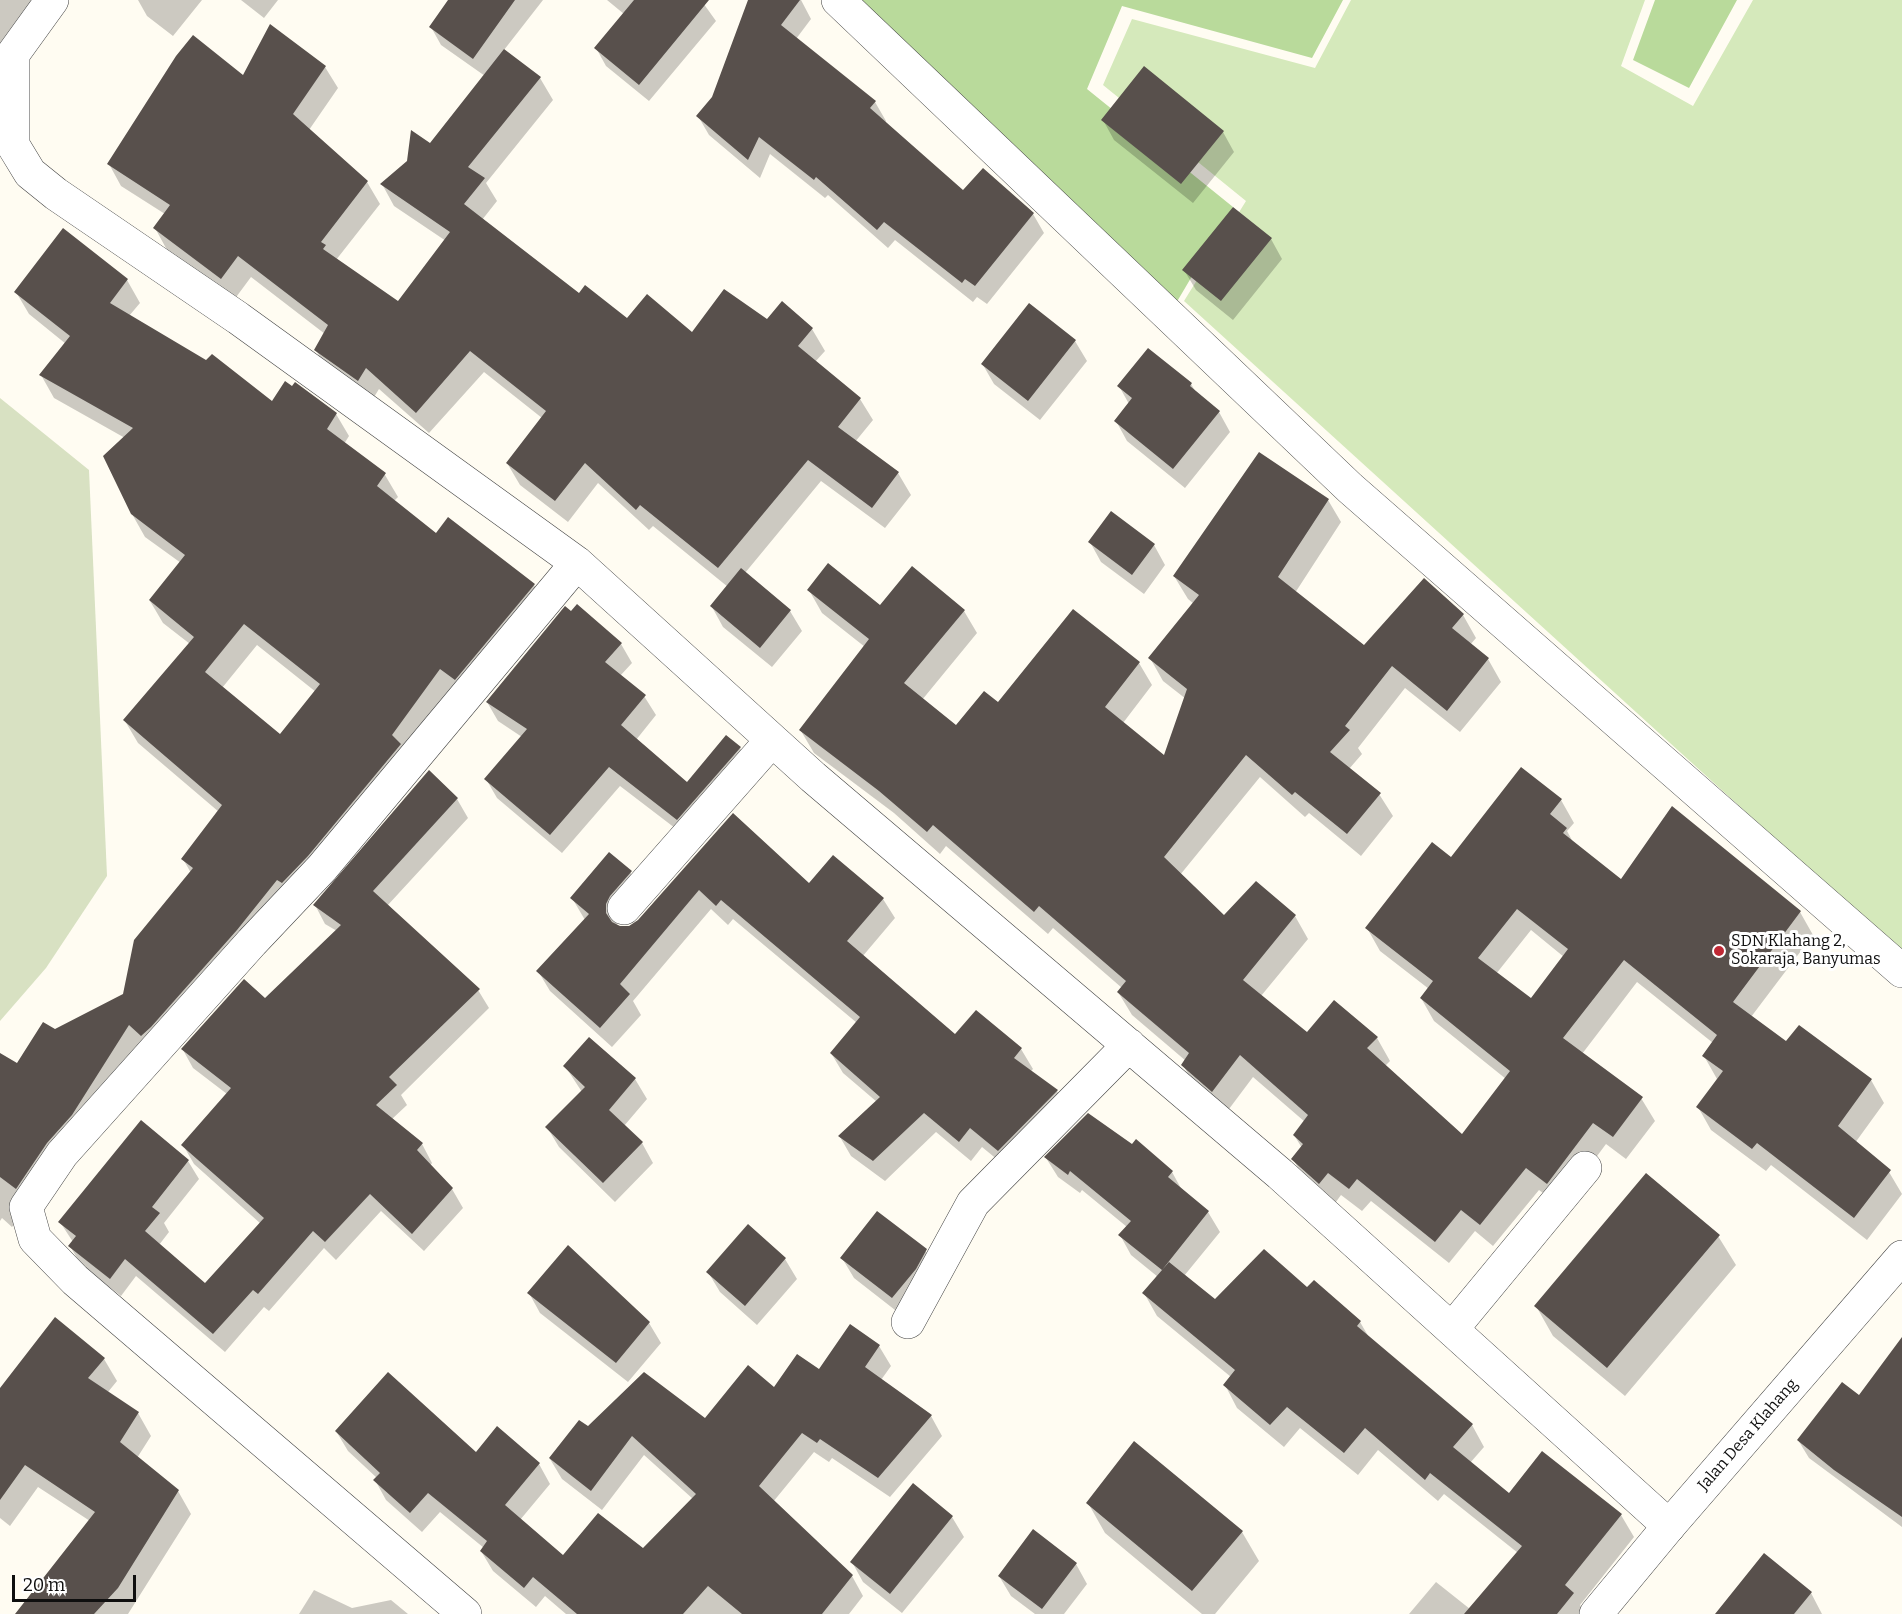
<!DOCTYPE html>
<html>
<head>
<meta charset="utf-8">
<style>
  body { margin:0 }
  #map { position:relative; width:1902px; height:1614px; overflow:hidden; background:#fffcf2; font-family:Bitter,serif }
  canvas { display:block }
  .scale { position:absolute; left:12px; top:1575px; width:124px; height:27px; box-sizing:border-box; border:3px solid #0f0f0f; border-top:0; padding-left:8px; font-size:18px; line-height:21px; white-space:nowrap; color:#0f0f0f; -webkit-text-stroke:4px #fff; paint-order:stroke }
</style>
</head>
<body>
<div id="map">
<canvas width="1902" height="1614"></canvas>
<div class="scale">20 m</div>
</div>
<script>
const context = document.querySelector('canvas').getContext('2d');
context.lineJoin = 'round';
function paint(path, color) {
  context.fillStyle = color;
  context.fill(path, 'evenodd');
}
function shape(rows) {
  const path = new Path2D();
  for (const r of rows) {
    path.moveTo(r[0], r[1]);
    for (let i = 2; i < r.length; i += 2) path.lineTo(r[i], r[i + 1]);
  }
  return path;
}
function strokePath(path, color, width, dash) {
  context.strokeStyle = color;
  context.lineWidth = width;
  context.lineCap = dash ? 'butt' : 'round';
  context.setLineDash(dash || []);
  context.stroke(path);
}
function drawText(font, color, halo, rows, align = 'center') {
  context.font = font + ' Bitter,serif';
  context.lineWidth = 6;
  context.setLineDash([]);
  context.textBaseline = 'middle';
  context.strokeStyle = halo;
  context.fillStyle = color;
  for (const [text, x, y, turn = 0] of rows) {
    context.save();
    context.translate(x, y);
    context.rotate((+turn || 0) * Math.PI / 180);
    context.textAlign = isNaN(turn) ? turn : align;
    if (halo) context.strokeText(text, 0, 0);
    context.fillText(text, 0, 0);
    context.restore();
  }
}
paint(shape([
  [1351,0,1645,0,1621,66,1693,106,1753,0,1902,0,1902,954,1184,301,1246,201,1103,85,1132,19,1315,68]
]), '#d5e9bb');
paint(shape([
  [846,0,1343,0,1312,58,1122,6,1087,89,1233,207,1172,310],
  [1655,0,1737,0,1689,88,1633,60]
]), '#b9da9b');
paint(shape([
  [0,398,89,470,107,876,46,968,0,1021]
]), '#d8e1c2');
paint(shape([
  [0,0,43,0,0,113],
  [138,0,202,0,173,36,147,16],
  [241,0,278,0,264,18],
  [450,0,543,0,504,50,540,78,553,100,486,183,497,201,482,220,579,295,628,320,692,334,767,321,812,329,825,351,815,362,860,399,873,420,855,442,898,473,911,495,885,528,821,481,745,573,790,611,802,631,772,667,723,627,712,607,728,587,653,526,649,530,598,483,568,522,520,485,507,463,542,418,484,372,429,433,379,389,371,402,328,372,316,350,325,334,251,277,234,300,167,250,155,228,165,214,121,186,109,164,243,77,325,67,338,88,309,130,367,182,380,204,336,260,399,303,446,241,394,206,382,184,430,145,485,76,441,45,431,27],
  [607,0,701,0,716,21,649,101,606,66,596,48,624,14],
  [750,0,801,0,811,19,796,39,875,102,886,121,885,123,963,192,1033,214,1044,233,987,304,977,297,973,302,895,240,888,248,828,195,825,198,770,154,760,178,709,135,698,116,713,98],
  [1103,120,1223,132,1234,152,1193,203,1114,140],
  [64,230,127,280,140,303,129,316,272,403,336,414,349,436,344,444,385,475,398,497,394,501,436,535,534,585,547,607,12,1227,2,1218,0,1221,0,1055,18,1065,55,1031,125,995,191,873,183,859,219,812,138,743,125,721,190,644,163,623,150,601,181,563,145,537,132,514,125,438,54,398,41,375,66,344,29,314,16,292],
  [257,645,316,692,280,737,222,688],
  [1271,239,1282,259,1233,320,1196,290,1184,270],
  [1075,341,1087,361,1040,420,994,384,983,365],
  [1191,384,1197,394,1219,412,1230,432,1185,488,1127,441,1116,421,1129,404,1119,386],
  [1328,500,1341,522,1295,593,1364,647,1463,615,1476,638,1470,645,1488,659,1501,682,1460,732,1405,688,1358,748,1362,754,1349,769,1379,794,1393,816,1361,856,1309,813,1305,817,1260,777,1180,875,1224,917,1256,883,1295,916,1308,939,1261,996,1308,1034,1377,1038,1390,1061,1385,1066,1462,1136,1506,1079,1434,1021,1421,998,1429,989,1380,951,1367,928,1451,859,1561,800,1574,823,1567,831,1574,844,1621,882,1800,912,1813,935,1751,1017,1787,1043,1871,1080,1884,1103,1855,1143,1889,1172,1902,1194,1867,1240,1771,1165,1766,1171,1711,1130,1698,1107,1717,1079,1704,1056,1713,1043,1637,982,1582,1054,1641,1098,1655,1121,1626,1159,1606,1144,1560,1206,1539,1190,1493,1246,1475,1231,1449,1263,1371,1201,1362,1211,1341,1195,1333,1206,1306,1182,1293,1159,1302,1148,1294,1135,1305,1122,1253,1077,1226,1113,1196,1088,1183,1065,1186,1061,1132,1015,1118,992,1122,988,1053,928,1048,934,946,846,940,854,894,813,814,753,801,731,865,647,822,613,809,590,881,608,964,611,977,633,922,700,956,727,998,704,1139,663,1152,685,1123,723,1165,757,1186,699,1163,681,1150,658,1194,604,1188,599,1174,576],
  [1531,930,1564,957,1531,1000,1496,974],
  [1090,542,1154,545,1165,565,1144,594,1101,562],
  [621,644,632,663,620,676,644,696,656,715,636,740,688,784,740,748,751,767,688,838,620,786,562,853,497,798,486,779,522,737,498,721,487,702],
  [457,799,468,818,387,906,478,990,489,1008,401,1095,407,1105,391,1120,422,1144,432,1163,430,1166,452,1189,463,1208,424,1251,381,1211,336,1260,324,1248,269,1311,264,1307,225,1352,136,1276,121,1296,81,1265,70,1246,73,1242,60,1222,188,1161,199,1179,164,1223,169,1232,159,1245,205,1285,261,1224,194,1164,183,1145,227,1094,193,1068,183,1050,265,1000,337,931,325,924,315,905],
  [733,815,809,885,883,899,895,918,862,957,956,1036,976,1012,1021,1049,1033,1069,1030,1072,1057,1091,1068,1111,1010,1170,982,1147,971,1161,936,1132,885,1181,851,1156,840,1137,877,1102,843,1073,831,1053,857,1023,733,919,728,925,711,909,633,1001,641,1015,612,1047,550,991,538,971,585,920,572,898,630,872,642,892,621,916,616,926,631,927,639,922],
  [589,1039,635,1079,647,1099,624,1126,642,1143,653,1163,615,1202,559,1147,547,1127,582,1092,565,1066],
  [1046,1158,1172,1172,1183,1192,1208,1212,1220,1232,1184,1276,1215,1301,1308,1290,1360,1322,1370,1339,1472,1425,1484,1447,1470,1463,1509,1495,1621,1515,1634,1537,1580,1605,1585,1614,1409,1614,1436,1582,1470,1609,1518,1553,1444,1494,1438,1501,1378,1450,1358,1475,1300,1428,1284,1447,1237,1408,1225,1385,1231,1377,1157,1316,1144,1293,1158,1277,1131,1255,1120,1235,1127,1227,1082,1190,1080,1193,1058,1177],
  [1718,1236,1736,1265,1625,1396,1553,1336,1536,1306],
  [925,1250,937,1270,904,1317,854,1278,842,1258],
  [785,1259,797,1279,757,1325,720,1292,708,1272],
  [529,1293,649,1323,661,1343,628,1382,540,1313],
  [879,1346,891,1366,881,1380,931,1416,942,1436,890,1497,832,1458,829,1462,814,1452,773,1502,852,1576,863,1596,849,1614,566,1614,545,1596,536,1607,493,1571,481,1551,484,1548,440,1512,422,1532,386,1500,375,1480,377,1478,348,1451,336,1431,539,1464,550,1484,520,1520,563,1558,643,1550,693,1499,644,1455,602,1510,562,1479,550,1459,588,1428,705,1421],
  [1902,1353,1902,1527,1809,1458,1798,1440,1859,1397],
  [104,1359,117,1381,108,1392,138,1413,151,1436,137,1458,178,1491,191,1514,128,1614,17,1614,90,1521,38,1487,10,1526,0,1518,0,1391],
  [1088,1503,1242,1532,1259,1561,1215,1614,1202,1614,1105,1533],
  [952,1517,964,1537,902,1613,863,1582,852,1562],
  [1076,1564,1087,1584,1064,1614,1035,1614,1011,1596,999,1576],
  [314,1590,352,1608,391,1600,408,1614,299,1614],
  [1811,1593,1822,1614,1717,1614]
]), '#0003');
paint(shape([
  [448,0,515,0,473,59,429,27],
  [634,0,709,0,639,85,594,48],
  [748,0,800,0,781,25,876,101,870,108,963,190,983,168,1034,213,975,286,965,279,962,283,884,222,877,230,816,177,814,180,759,137,748,160,696,116,712,97],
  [270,24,326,66,293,114,368,181,321,242,326,245,323,249,398,301,450,232,380,184,407,161,411,130,430,143,504,49,541,77,468,167,485,178,464,204,579,293,585,285,627,318,647,294,692,332,724,289,767,319,782,301,813,328,798,346,861,398,838,427,899,472,872,508,808,460,718,568,640,505,636,510,585,463,555,501,506,463,546,411,470,351,416,413,366,368,358,381,314,350,328,325,238,256,221,279,153,228,170,205,107,164,176,56,193,35,243,75],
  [1144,66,1224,131,1181,184,1101,120],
  [1233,207,1272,238,1221,301,1182,270],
  [63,228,128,279,110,303,206,360,212,354,272,401,285,381,292,386,295,382,337,413,327,429,386,473,377,486,436,533,448,517,535,584,455,680,440,669,392,735,401,744,308,856,282,883,277,880,237,930,151,1027,141,1036,129,1025,72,1115,47,1143,16,1189,0,1177,0,1053,17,1063,43,1022,55,1029,123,994,134,940,193,868,181,859,222,805,123,720,194,637,149,600,185,555,131,514,103,456,133,428,39,375,70,336,14,292],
  [244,624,320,684,280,734,205,672],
  [1029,303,1076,340,1028,401,981,364],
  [1148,348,1192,383,1190,386,1220,411,1173,469,1114,421,1132,398,1117,386],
  [1259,452,1329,499,1278,577,1364,645,1424,578,1464,614,1452,628,1489,658,1447,711,1392,666,1345,726,1350,730,1330,752,1381,793,1347,834,1295,792,1292,795,1246,755,1164,857,1224,915,1256,881,1296,915,1243,980,1307,1032,1334,1000,1378,1037,1367,1048,1462,1134,1510,1071,1420,998,1433,981,1365,928,1432,842,1451,857,1521,767,1562,799,1550,814,1567,828,1563,833,1621,879,1672,806,1801,911,1733,1002,1786,1041,1799,1025,1872,1079,1838,1126,1891,1170,1854,1218,1757,1143,1752,1149,1696,1107,1723,1071,1702,1056,1717,1035,1624,960,1563,1038,1643,1097,1613,1137,1593,1123,1547,1184,1526,1168,1480,1225,1461,1210,1435,1242,1357,1179,1349,1189,1328,1173,1319,1184,1291,1159,1303,1144,1293,1135,1308,1115,1240,1055,1212,1092,1181,1065,1189,1053,1117,992,1126,981,1039,906,1034,912,933,825,927,832,879,791,799,730,869,639,807,590,828,563,880,605,912,566,965,610,904,683,956,725,984,691,998,702,1073,609,1140,662,1105,707,1164,755,1187,689,1148,658,1199,595,1173,576],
  [1517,909,1568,949,1531,998,1478,958],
  [1111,511,1155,544,1132,575,1088,542],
  [741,568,791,610,760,648,710,606],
  [577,604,622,643,605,662,646,695,621,725,687,782,726,735,741,747,677,820,609,767,550,835,484,779,527,729,486,702,565,606,571,611],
  [429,770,458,798,373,891,480,989,389,1077,397,1085,376,1105,423,1143,417,1150,453,1188,412,1234,370,1194,325,1242,313,1231,258,1294,253,1290,213,1334,125,1259,110,1279,68,1246,76,1236,58,1222,141,1120,189,1160,152,1207,160,1213,145,1231,205,1283,264,1218,181,1145,231,1088,181,1049,244,979,265,998,341,925,313,905],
  [733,813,809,883,833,855,884,898,847,941,955,1034,976,1010,1022,1048,1014,1058,1058,1090,998,1151,970,1128,959,1142,924,1113,873,1161,838,1136,880,1097,830,1053,860,1017,721,900,716,906,699,890,620,984,630,994,600,1028,536,971,589,914,570,898,609,852,632,871,610,896,606,904,606,913,612,922,620,926,629,926,638,920],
  [589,1037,636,1078,609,1110,643,1142,603,1183,545,1127,585,1087,563,1066],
  [1088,1113,1132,1144,1136,1139,1173,1171,1168,1177,1209,1211,1162,1270,1118,1235,1131,1221,1070,1171,1068,1175,1044,1157],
  [1646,1173,1720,1235,1607,1368,1534,1306],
  [877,1211,927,1249,916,1269,892,1298,840,1258],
  [748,1224,786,1258,745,1306,706,1272],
  [568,1245,650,1322,616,1363,527,1293],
  [1264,1249,1307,1287,1314,1280,1361,1321,1357,1326,1473,1424,1453,1447,1509,1493,1542,1451,1622,1514,1565,1585,1574,1593,1557,1614,1464,1614,1522,1546,1430,1473,1425,1480,1365,1428,1344,1453,1287,1407,1270,1425,1223,1385,1235,1370,1142,1293,1169,1262,1215,1299],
  [55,1317,105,1358,88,1378,139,1412,120,1442,179,1490,118,1588,94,1614,15,1614,95,1512,25,1465,0,1500,0,1388],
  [850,1324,880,1345,865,1367,932,1415,878,1478,820,1439,817,1443,802,1433,759,1486,853,1575,822,1614,742,1614,708,1586,683,1614,577,1614,533,1577,524,1588,480,1551,487,1541,428,1493,410,1513,373,1480,380,1473,335,1431,388,1372,476,1452,497,1426,540,1463,505,1505,563,1555,598,1513,643,1548,696,1494,632,1436,591,1491,549,1458,579,1420,588,1426,644,1372,705,1418,748,1365,774,1387,797,1354,819,1369],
  [1902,1337,1902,1517,1834,1470,1797,1440,1842,1382,1859,1395],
  [1134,1441,1243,1531,1192,1591,1086,1503],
  [913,1483,953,1516,890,1594,850,1562],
  [1033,1529,1077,1563,1042,1609,998,1576],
  [1764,1553,1812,1592,1794,1614,1715,1614]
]), '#58504c');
const minor = shape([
  [52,0,13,54,13,145,30,173,56,194,238,318,577,563,813,777,1280,1174,1669,1526],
  [838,0,1350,488,1902,971],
  [624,908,772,740],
  [908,1322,973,1203,1129,1045],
  [1452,1329,1585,1168],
  [465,1614,75,1280,35,1239,26,1207,62,1154,252,942,322,868,577,563]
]);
const tertiary = shape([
  [1596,1614,1669,1526,1902,1257]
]);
strokePath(minor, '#424242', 34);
strokePath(tertiary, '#424242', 34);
strokePath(minor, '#fff', 33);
strokePath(tertiary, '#fff', 33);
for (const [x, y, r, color] of [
  [1719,951,6,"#bf2834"]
]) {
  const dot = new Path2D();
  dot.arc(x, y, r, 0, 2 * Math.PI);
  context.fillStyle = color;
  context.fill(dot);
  strokePath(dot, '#fff', 2);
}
drawText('16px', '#0f0f0f', '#fff', [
  ["SDN Klahang 2,",1731,942],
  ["Sokaraja, Banyumas",1731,960]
], 'left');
drawText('16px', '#0f0f0f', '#fff', [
  ["Jalan Desa Klahang",1748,1435,-49]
]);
</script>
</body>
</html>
